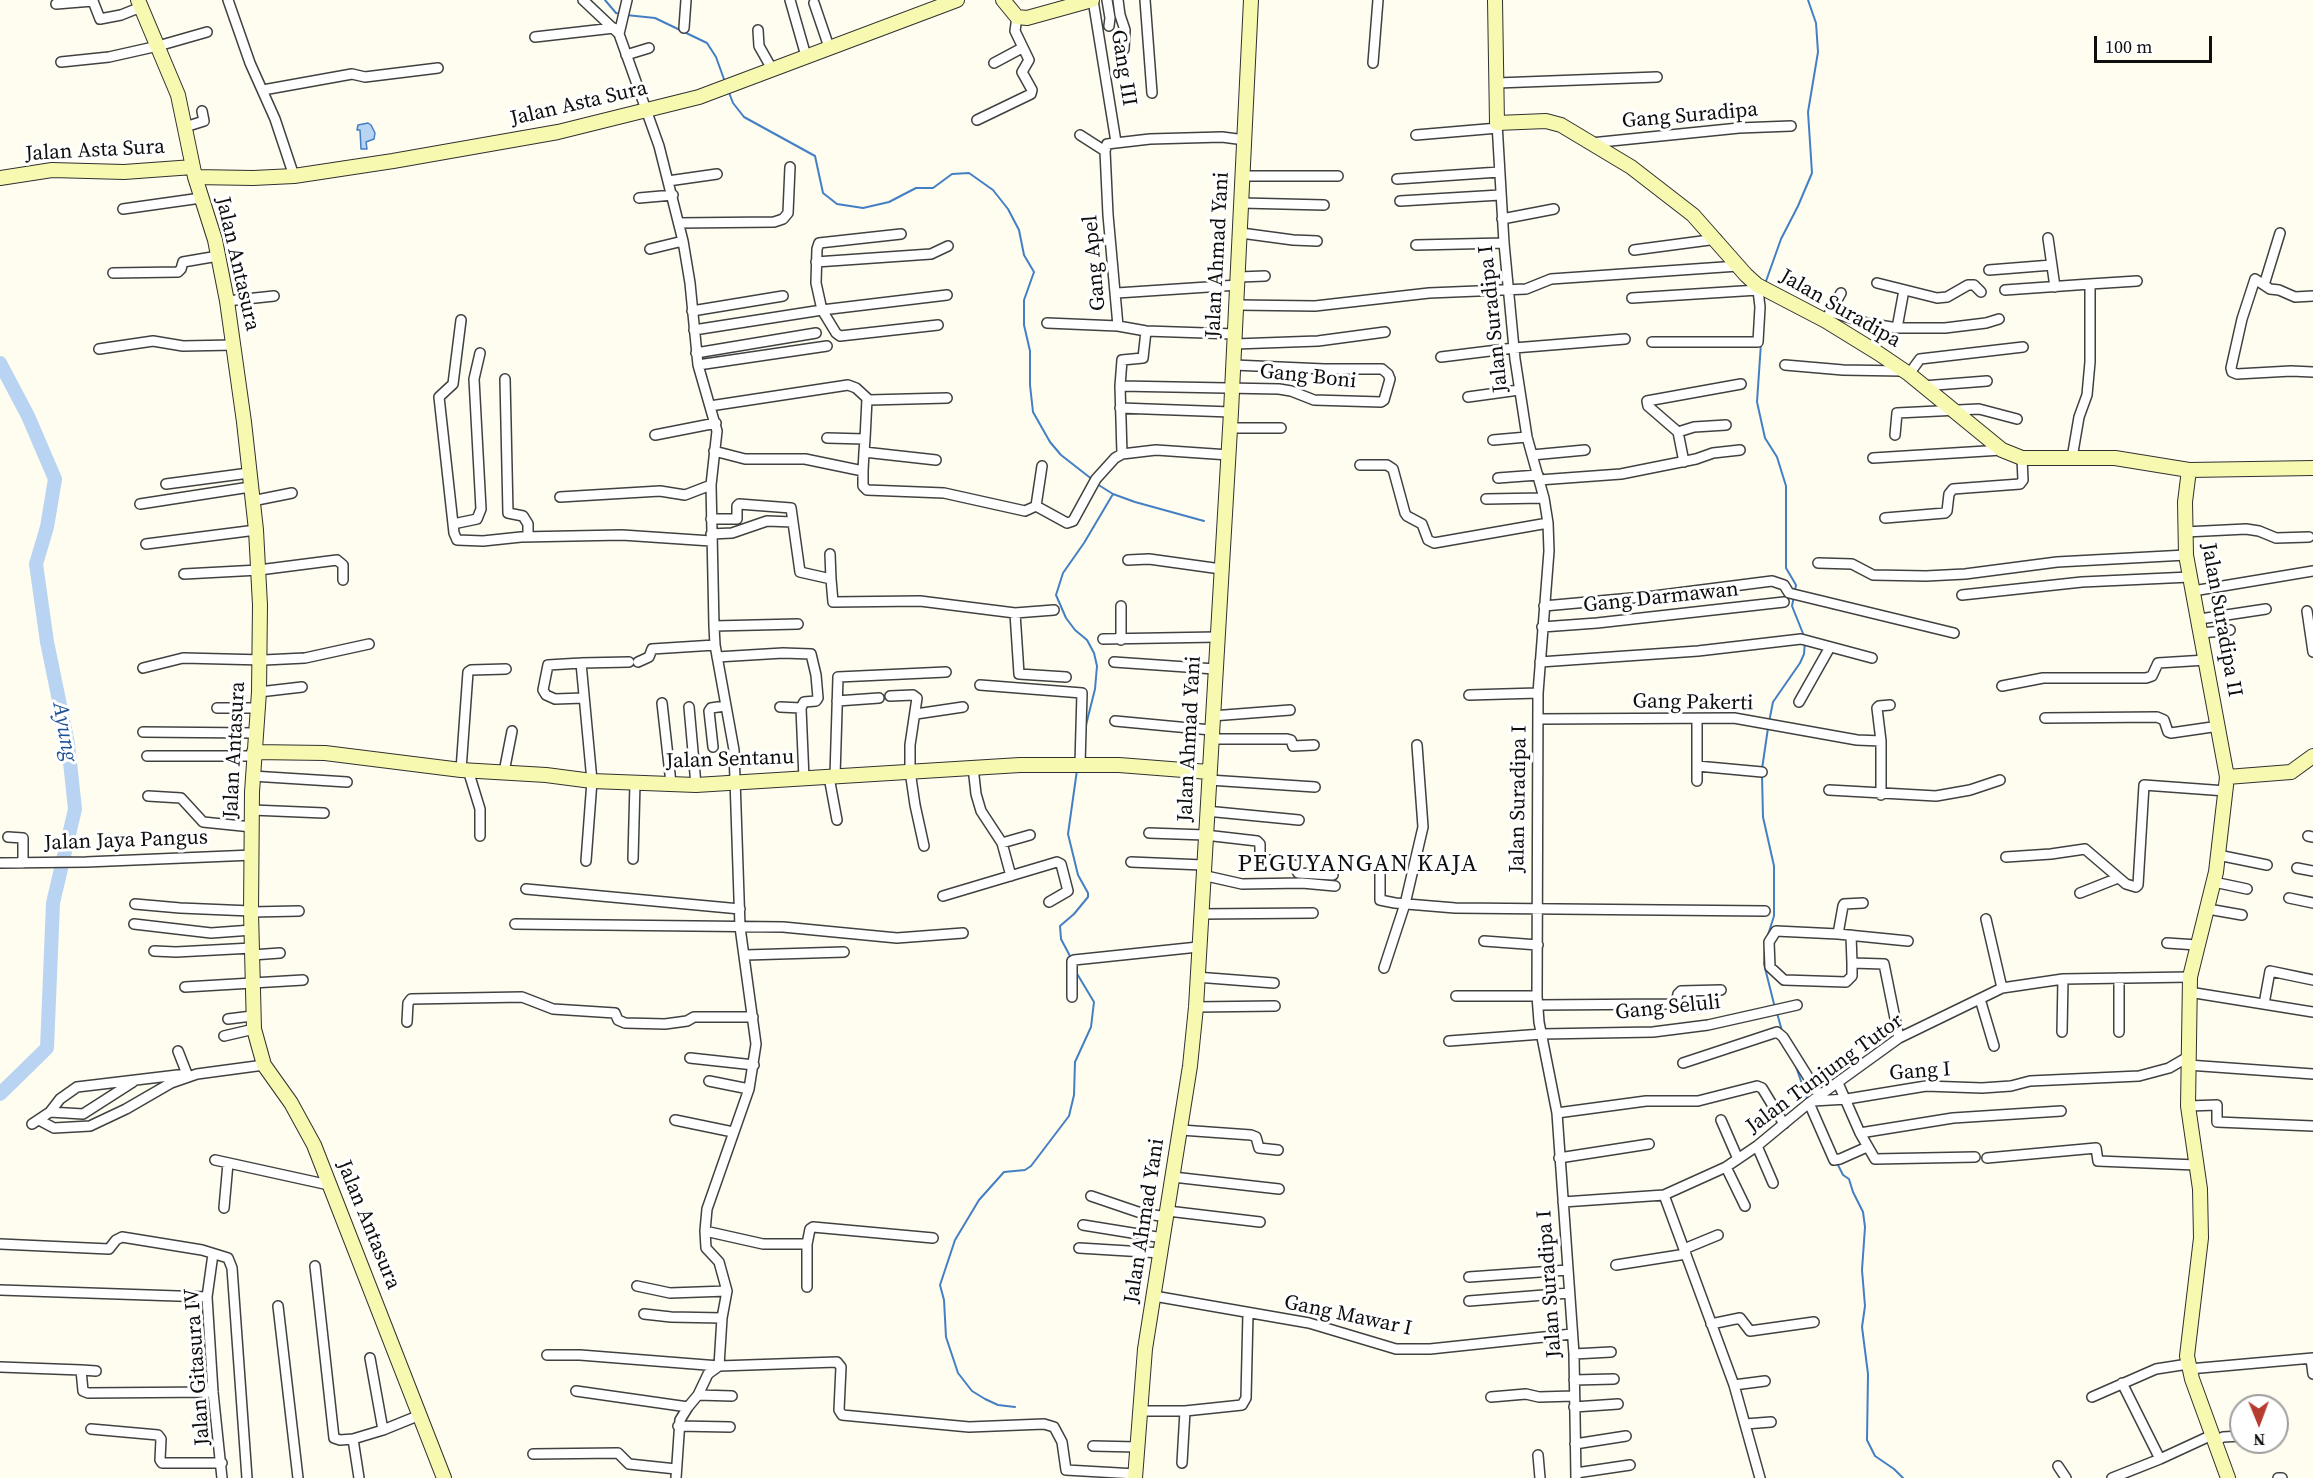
<!DOCTYPE html>
<html>
<head>
<meta charset="utf-8">
<style>
  body { margin:0 }
  #map { position:relative; width:2313px; height:1478px; overflow:hidden; background:#fefdf0; font-family:"Source Serif 4",serif }
  canvas { display:block }
  .north { position:absolute; left:2229px; top:1394px; width:60px; height:60px; box-sizing:border-box; background:#fff; border:2px solid #9f9f9f; border-radius:50%; rotate:179deg; font-size:16px; font-weight:700; line-height:24px; text-align:center; color:#0e0e0e }
  .north::after { content:''; display:block; margin:auto; width:21px; height:27px; background:#b53c2f; clip-path:polygon(50% 0,100% 100%,50% 72%,0 100%) }
  .scale { position:absolute; left:2094px; top:36px; width:118px; height:27px; box-sizing:border-box; border:3px solid #0e0e0e; border-top:0; padding-left:8px; font-size:18px; line-height:21px; white-space:nowrap; color:#0e0e0e; -webkit-text-stroke:4px #fff; paint-order:stroke }
</style>
</head>
<body>
<div id="map">
<canvas width="2313" height="1478"></canvas>
<div class="north">N</div>
<div class="scale">100 m</div>
</div>
<script>
const context = document.querySelector('canvas').getContext('2d');
context.lineJoin = 'round';
function paint(path, color) {
  context.fillStyle = color;
  context.fill(path, 'evenodd');
}
function shape(rows) {
  const path = new Path2D();
  for (const r of rows) {
    path.moveTo(r[0], r[1]);
    for (let i = 2; i < r.length; i += 2) path.lineTo(r[i], r[i + 1]);
  }
  return path;
}
function strokePath(path, color, width, dash) {
  context.strokeStyle = color;
  context.lineWidth = width;
  context.lineCap = dash ? 'butt' : 'round';
  context.setLineDash(dash || []);
  context.stroke(path);
}
function drawText(font, color, halo, rows, align = 'center') {
  context.font = font + ' "Source Serif 4",serif';
  context.lineWidth = 6;
  context.setLineDash([]);
  context.textBaseline = 'middle';
  context.strokeStyle = halo;
  context.fillStyle = color;
  for (const [text, x, y, turn = 0] of rows) {
    context.save();
    context.translate(x, y);
    context.rotate((+turn || 0) * Math.PI / 180);
    context.textAlign = isNaN(turn) ? turn : align;
    if (halo) context.strokeText(text, 0, 0);
    context.fillText(text, 0, 0);
    context.restore();
  }
}
const water = shape([
  [368,123,371,125,375,133,374,139,366,142,367,149,361,149,360,130,357,130,358,125,368,123]
]);
paint(water, '#b8d4f2');
strokePath(water, '#447fc4', 1.5);
strokePath(shape([
  [605,0,616,13,621,14],
  [626,15,655,18,707,43,716,57,725,82],
  [728,90,733,103,744,117,815,156,823,193,837,204,863,208,889,202,916,188,933,188,952,174,969,173,993,190,1008,209,1019,230,1024,255,1034,272,1024,300,1024,325,1030,351,1030,385,1033,412,1050,442,1061,455,1093,480],
  [1765,284,1781,239,1798,206,1812,173,1808,112,1818,52,1816,23,1808,0],
  [1761,343,1757,402,1765,438,1777,457,1786,486,1786,568,1796,585,1795,590],
  [1097,484,1113,494,1135,502,1204,521],
  [1794,596,1792,606,1804,636],
  [1769,722,1773,702,1800,663,1804,654,1805,641],
  [1085,729,1095,689,1097,666,1094,653,1087,640,1075,630,1066,618,1056,595,1063,573,1084,543,1113,494],
  [1762,769,1768,728],
  [1762,775,1763,817,1774,866,1774,916,1767,938],
  [1765,943,1764,964,1775,1008],
  [1071,958,1061,939,1060,926,1074,914,1088,897,1088,893,1078,875,1068,834,1077,770],
  [1777,1013,1782,1031],
  [1795,1064,1808,1101],
  [1837,1163,1843,1175,1849,1179,1853,1192,1863,1212,1865,1227,1862,1270,1865,1306,1862,1327,1868,1374,1867,1440,1875,1456,1894,1469,1903,1478],
  [1015,1407,998,1405,985,1399,972,1391,958,1373,946,1337,944,1300,940,1285,955,1240,979,1200,1004,1172,1025,1170,1031,1166,1069,1116,1074,1095,1075,1062,1091,1027,1094,1002,1076,972]
]), '#447fc4', 2);
strokePath(shape([
  [0,363,28,416,55,479,47,527,36,564,47,642,68,744,75,809,53,903,47,1048,0,1094]
]), '#b8d4f2', 14);
const street = shape([
  [228,0,250,63,275,119,294,176],
  [583,0,619,34,659,146,683,241,690,283,698,365,717,431,711,485,714,626,715,645,734,750,740,927,756,1044,749,1089,707,1209,705,1231,706,1248,719,1262,727,1291,722,1318,719,1366],
  [790,0,806,56],
  [1093,0,1116,142],
  [1107,0,1110,18,1109,26],
  [1118,0,1120,15,1125,30,1124,49],
  [1145,0,1152,93],
  [814,3,829,47],
  [56,4,93,1,100,19,121,15,141,7],
  [684,28,686,0],
  [758,30,759,46,772,69],
  [619,34,627,0],
  [535,37,614,28],
  [626,55,649,48],
  [61,62,109,57,158,46,207,32],
  [994,63,1022,48],
  [1373,63,1378,0],
  [1497,83,1657,77],
  [263,90,352,74,365,77,438,68],
  [977,120,1031,94,1032,90,1022,72,1029,60,1015,31,1017,17],
  [1497,123,1504,243,1515,359,1527,437,1544,498,1548,523,1549,551,1538,693,1537,996,1539,1022,1557,1113,1574,1354,1576,1478],
  [185,127,204,121,202,111],
  [1080,135,1105,151],
  [1416,135,1498,128],
  [1591,143,1739,128,1791,126],
  [1243,176,1338,176],
  [1397,179,1499,172],
  [668,181,717,174],
  [639,198,673,195],
  [1400,201,1500,195],
  [1242,203,1324,205],
  [123,209,201,198],
  [1502,219,1554,209],
  [679,223,774,222,783,219,788,213,790,167],
  [1241,233,1293,240,1317,241],
  [901,234,819,243,817,249,816,283,822,310,947,295],
  [2048,238,2055,287],
  [1416,245,1504,243],
  [650,249,683,241],
  [1634,250,1717,239],
  [816,262,931,254,948,246],
  [1989,270,2052,265],
  [113,273,178,272,181,269,183,262,218,256],
  [1239,277,1265,276],
  [1877,283,1937,298,1947,297,1968,285,1974,285,1981,292],
  [2090,284,2137,281],
  [2264,285,2280,233],
  [2005,290,2090,284,2090,362,2087,395,2079,417,2072,458],
  [1117,293,1238,285],
  [2313,296,2295,297,2279,290,2270,289,2255,279,2242,319,2231,368,2232,372,2237,374,2291,371,2313,372],
  [1632,298,1758,290,1760,307,1758,342,1652,342],
  [227,301,274,296],
  [1237,305,1315,306,1429,293,1526,289,1551,279,1738,266],
  [692,311,783,296],
  [1831,312,1867,323,1897,328,1945,328,1986,323,1999,319],
  [1828,316,1841,293],
  [461,320,453,384,439,397,454,533,457,540,483,541,521,537,622,535,711,541],
  [1047,323,1118,326,1146,331,1235,334],
  [1118,326,1108,215,1105,151,1107,144,1150,139,1222,137,1245,140],
  [1897,328,1904,290],
  [694,330,822,310,836,333,840,336,938,325],
  [1235,344,1318,341,1385,332],
  [99,349,153,341,183,346,234,345],
  [696,353,816,333],
  [1441,357,1514,348,1625,339],
  [698,365,827,346],
  [1785,365,1843,370,1902,371],
  [1909,374,1920,359,2023,347],
  [505,379,508,513,523,516,528,524,528,537],
  [1120,386,1122,360,1143,358,1146,331],
  [1923,386,1987,381],
  [1468,397,1519,390],
  [710,406,848,385,856,388,869,400,947,398],
  [1120,408,1231,412],
  [1231,428,1281,428],
  [1678,432,1694,427,1726,425],
  [655,435,716,423],
  [1895,435,1897,413,1979,409,2017,419],
  [827,438,865,439,864,452],
  [865,439,867,399],
  [1493,440,1527,437],
  [714,451,745,459,805,459,863,471,863,486,867,490,944,493,1025,511,1036,506,1067,523,1073,521,1096,479,1115,458,1122,454,1156,450,1229,455],
  [1122,454,1120,386,1279,389,1291,391,1314,400,1381,402,1384,400,1390,379,1388,374,1382,369,1324,369,1234,365],
  [1532,455,1585,450],
  [1873,458,2002,450],
  [1684,462,1678,432,1648,406,1647,401,1741,384],
  [1360,465,1387,465,1393,469,1405,513,1407,516,1422,524,1428,540,1434,543,1548,523],
  [863,471,864,452,936,460],
  [1498,478,1538,475],
  [1539,480,1621,474,1696,459,1713,453,1740,450],
  [166,484,249,473],
  [560,497,660,491,685,495,711,485],
  [1486,499,1544,498],
  [252,501,292,493],
  [140,504,250,487],
  [1036,506,1042,466],
  [1885,518,1945,513,1947,511,1949,494,1953,489,2020,484,2023,480,2022,458],
  [711,519,737,519,737,506,739,504,791,508,800,572,831,579,833,602,920,601,1015,613,1054,610],
  [453,524,477,519,481,509,474,379,480,353],
  [2185,532,2246,529,2259,531,2276,538,2309,537],
  [711,534,732,533,767,521,793,522],
  [146,544,256,530],
  [830,554,831,579],
  [1128,560,1149,559,1221,569],
  [1818,563,1852,564,1873,575,1926,576,1965,574,2057,562,2186,555],
  [184,574,259,570,337,560,343,565,343,580],
  [2193,591,2313,571],
  [1962,595,2082,582,2190,577],
  [1544,606,1654,596,1772,581,1784,585,1789,593,1954,633],
  [2307,611,2313,652],
  [1015,613,1019,674,1066,677],
  [2200,619,2266,609],
  [714,626,798,624],
  [1542,627,1597,623,1784,602],
  [2202,633,2230,630],
  [1103,639,1217,637],
  [1121,640,1121,606],
  [717,657,783,653,811,654,816,675,818,698,816,701,804,702,801,708,804,779],
  [638,662,649,657,652,649,715,645],
  [1114,662,1215,669],
  [1540,662,1698,651,1801,639,1872,658],
  [581,663,548,665,543,690,546,695,555,699,584,698],
  [143,668,183,658,264,660,305,658,369,644],
  [980,685,1082,693,1080,764],
  [2002,686,2043,678,2146,678,2152,676,2158,663,2206,660],
  [259,692,302,687],
  [1469,695,1538,693],
  [890,696,913,695,917,698,910,745,910,771,915,805,924,846],
  [837,701,879,698],
  [1799,702,1830,647],
  [662,703,671,783],
  [689,707,696,785],
  [780,707,801,708],
  [217,708,257,708],
  [916,714,963,707],
  [1212,716,1290,710],
  [2045,718,2157,717,2164,720,2168,732,2171,733,2219,726],
  [1538,719,1734,718,1857,740,1881,741],
  [1115,721,1211,730],
  [143,732,255,733],
  [1210,739,1287,739,1291,740,1293,746,1314,745],
  [713,747,709,711,711,708,725,706],
  [147,756,254,756],
  [1697,766,1762,772],
  [973,767,976,794,981,811,1002,843,1011,876],
  [461,770,468,672,471,670,506,669],
  [468,770,480,809,480,836],
  [504,772,512,731],
  [252,776,347,782],
  [835,776,838,677,946,672],
  [829,777,837,820],
  [1209,780,1315,787],
  [1697,781,1697,719],
  [1829,790,1936,796,1970,790,2000,780],
  [1881,795,1881,741,1877,708,1879,706,1890,705],
  [148,796,181,798,203,822,252,827],
  [252,810,324,813],
  [1206,811,1299,820],
  [1149,833,1205,835,1257,841,1260,844,1260,855,1263,859,1294,865,1298,873,1333,875],
  [2308,836,2313,837],
  [8,837,23,838,23,863],
  [1002,843,1030,835],
  [2218,855,2267,865],
  [2006,857,2051,854,2085,849,2126,884,2136,887,2138,885,2144,785,2226,791],
  [633,859,635,783],
  [586,861,592,781,581,663,629,662],
  [1131,862,1203,865],
  [0,863,86,862,253,855],
  [1380,868,1380,900,1395,903,1455,908,1765,911],
  [2297,868,2313,871],
  [1202,875,1242,884,1302,883,1335,886],
  [2214,882,2247,889],
  [526,889,740,909],
  [2080,893,2118,878],
  [943,896,1057,862,1061,864,1068,891,1049,902],
  [2289,898,2313,903],
  [135,904,180,908,251,911],
  [2208,909,2242,915],
  [251,912,299,911],
  [1200,914,1313,913],
  [1986,919,2002,988],
  [134,924,211,933,252,930],
  [515,924,783,927,897,938,963,933],
  [1838,934,1843,906,1844,904,1863,903],
  [1851,935,1852,963],
  [1484,941,1538,945],
  [2167,943,2197,945],
  [154,951,176,952,252,948],
  [252,955,280,953],
  [746,955,844,952],
  [1384,968,1405,904,1423,827,1417,745],
  [1196,977,1274,983],
  [2119,978,2119,1032],
  [185,987,303,980],
  [2189,992,2313,1012],
  [1456,996,1537,996],
  [1072,997,1072,961,1074,960,1198,947],
  [1980,999,1994,1046],
  [2264,1004,2270,971,2313,980],
  [1538,1005,1670,1004,1676,1003,1678,994,1681,991,1721,990],
  [1196,1007,1275,1006],
  [228,1019,252,1016],
  [407,1022,408,1003,411,999,522,997,553,1009,615,1013,618,1020,625,1023,665,1024,687,1021,694,1017,753,1017],
  [2062,1032,2063,979],
  [224,1036,254,1029],
  [1899,1038,1884,964,1852,963,1852,976,1846,982,1784,980,1770,967,1769,942,1776,931,1838,934,1908,941],
  [1449,1041,1542,1034,1653,1032,1708,1025,1797,1005],
  [178,1051,187,1074],
  [690,1058,754,1065],
  [1683,1063,1777,1032,1783,1037,1820,1096],
  [2188,1065,2313,1074],
  [709,1081,749,1089],
  [1838,1083,1860,1133,1875,1159,1975,1157],
  [1813,1101,1847,1099,1926,1086,1982,1088,2011,1086,2030,1081,2139,1076,2169,1068,2188,1057],
  [1809,1103,1834,1160,1840,1159,1867,1147],
  [2188,1106,2217,1105,2217,1122,2313,1126],
  [50,1112,60,1099,77,1087,186,1074],
  [1557,1113,1646,1101,1698,1101,1757,1086,1762,1088,1784,1124],
  [39,1120,54,1128,90,1126,126,1109,171,1083,197,1074,264,1065],
  [675,1120,733,1132],
  [1721,1120,1738,1159],
  [32,1124,50,1112,83,1114,133,1082],
  [1181,1130,1251,1135,1256,1137,1259,1148,1278,1150],
  [1860,1133,1953,1118,2061,1111],
  [1757,1146,1773,1183],
  [1559,1158,1649,1144],
  [1987,1158,2096,1148,2098,1161,2196,1165],
  [215,1160,329,1185],
  [1726,1167,1745,1206],
  [1173,1177,1279,1189],
  [1664,1195,1726,1167,1757,1146,1809,1103,1899,1038,2002,988,2063,979,2190,977],
  [1091,1196,1141,1213,1167,1217],
  [1563,1202,1664,1195,1734,1385,1760,1478],
  [224,1208,228,1163],
  [1168,1211,1260,1222],
  [1083,1225,1163,1238],
  [705,1231,763,1244,807,1244,810,1229,813,1227,933,1238],
  [0,1244,109,1249,116,1240,122,1237,202,1250,228,1258,232,1268,247,1478],
  [807,1244,807,1287],
  [1079,1248,1161,1253],
  [1684,1249,1718,1235],
  [213,1254,207,1297,213,1392,222,1478],
  [1616,1265,1686,1254],
  [315,1266,334,1438,340,1440,353,1439],
  [1469,1277,1568,1270],
  [637,1286,670,1293,727,1291],
  [0,1290,207,1297],
  [1154,1296,1309,1323,1396,1349,1430,1349,1572,1334],
  [1469,1301,1569,1293],
  [278,1306,298,1478],
  [644,1314,671,1317,722,1318],
  [1711,1324,1740,1318,1750,1331,1814,1322],
  [1574,1354,1611,1352],
  [547,1355,580,1355,719,1366,837,1362,841,1367,839,1410,842,1415,969,1427,1044,1424,1054,1427,1062,1442,1066,1470,1136,1474],
  [370,1358,383,1430],
  [2311,1359,2313,1374],
  [0,1367,81,1370,83,1391,88,1393,213,1392],
  [2189,1369,2313,1358],
  [81,1370,96,1371],
  [1574,1380,1614,1379],
  [2122,1383,2160,1459],
  [1734,1385,1765,1381],
  [576,1391,688,1407],
  [698,1395,732,1396],
  [1491,1397,1526,1394,1539,1397,1574,1396],
  [2092,1397,2156,1369,2188,1364],
  [1574,1407,1618,1404],
  [1140,1411,1185,1411,1242,1405,1246,1398,1248,1313],
  [1745,1424,1771,1422],
  [678,1426,730,1427],
  [91,1429,158,1435,161,1439,160,1460,162,1463,222,1463],
  [2215,1441,2223,1437,2241,1436],
  [1575,1444,1626,1436],
  [1093,1446,1137,1447],
  [533,1454,618,1453,629,1464,676,1469],
  [1538,1455,1540,1478],
  [1182,1463,1185,1411],
  [2058,1466,2066,1478],
  [1576,1473,1630,1465],
  [359,1478,353,1439,383,1430,420,1415],
  [676,1478,680,1420,688,1407,698,1395,708,1374,719,1366],
  [2112,1478,2160,1459,2212,1435],
  [2278,1478,2282,1478]
]);
const secondary = shape([
  [138,0,178,95,195,177,215,240,227,301,244,422,256,530,260,605,259,692,252,792,251,912,254,1029,264,1065,291,1103,314,1145,444,1478],
  [1003,0,1017,17,1027,18,1092,0],
  [1495,0,1497,123,1546,121,1561,125,1631,167,1693,215,1746,275,1757,285,1826,321,1878,353,1909,374,2002,450,2022,458,2115,458,2189,470,2313,468],
  [195,177,253,178,294,176,393,161,558,132,699,97,957,0],
  [0,178,52,170,124,172,193,167],
  [2189,470,2185,502,2186,555,2227,777,2216,872,2190,977,2188,1106,2200,1189,2201,1238,2187,1356,2192,1379,2228,1478],
  [254,752,325,753,461,770,546,775,592,781,696,785,1020,765,1119,765,1209,772],
  [2227,777,2291,772,2313,756],
  [1135,1478,1145,1349,1190,1066,1196,1007,1231,412,1251,0]
]);
strokePath(street, '#414141', 12);
strokePath(secondary, '#303030', 16);
strokePath(street, '#fff', 9);
strokePath(secondary, '#f7f9b0', 14);
drawText('21px', '#0e0e0e', '#fff', [
  ["Gang III",1123,68,81],
  ["Jalan Asta Sura",579,104,-13],
  ["Gang Suradipa",1690,116,-5],
  ["Jalan Asta Sura",95,151,-3],
  ["Jalan Ahmad Yani",1218,255,-87],
  ["Gang Apel",1095,263,-95],
  ["Jalan Antasura",237,264,77],
  ["Jalan Suradipa",1840,309,30],
  ["Jalan Suradipa I",1494,319,-96],
  ["Gang Boni",1308,377,6],
  ["Gang Darmawan",1661,598,-6],
  ["Jalan Suradipa II",2221,620,80],
  ["Gang Pakerti",1693,703,1],
  ["Jalan Ahmad Yani",1190,739,-87],
  ["Jalan Antasura",235,750,-87],
  ["Jalan Sentanu",730,760,-2],
  ["Jalan Suradipa I",1519,799,-89],
  ["Jalan Jaya Pangus",126,841,-2],
  ["Gang Seluli",1668,1008,-6],
  ["Gang I",1920,1072,-4],
  ["Jalan Tunjung Tutor",1825,1074,-36],
  ["Jalan Ahmad Yani",1145,1221,-81],
  ["Jalan Antasura",368,1225,68],
  ["Jalan Suradipa I",1550,1284,-94],
  ["Gang Mawar I",1348,1316,12],
  ["Jalan Gitasura IV",198,1367,-94]
]);
drawText('italic 22px', '#1f5298', '#fff', [
  ["Ayung",64,732,80]
]);
context.letterSpacing = '1.5px';
drawText('24px', '#0e0e0e', '#fff', [
  ["PEGUYANGAN KAJA",1358,865]
]);
context.letterSpacing = '0px';
</script>
</body>
</html>
